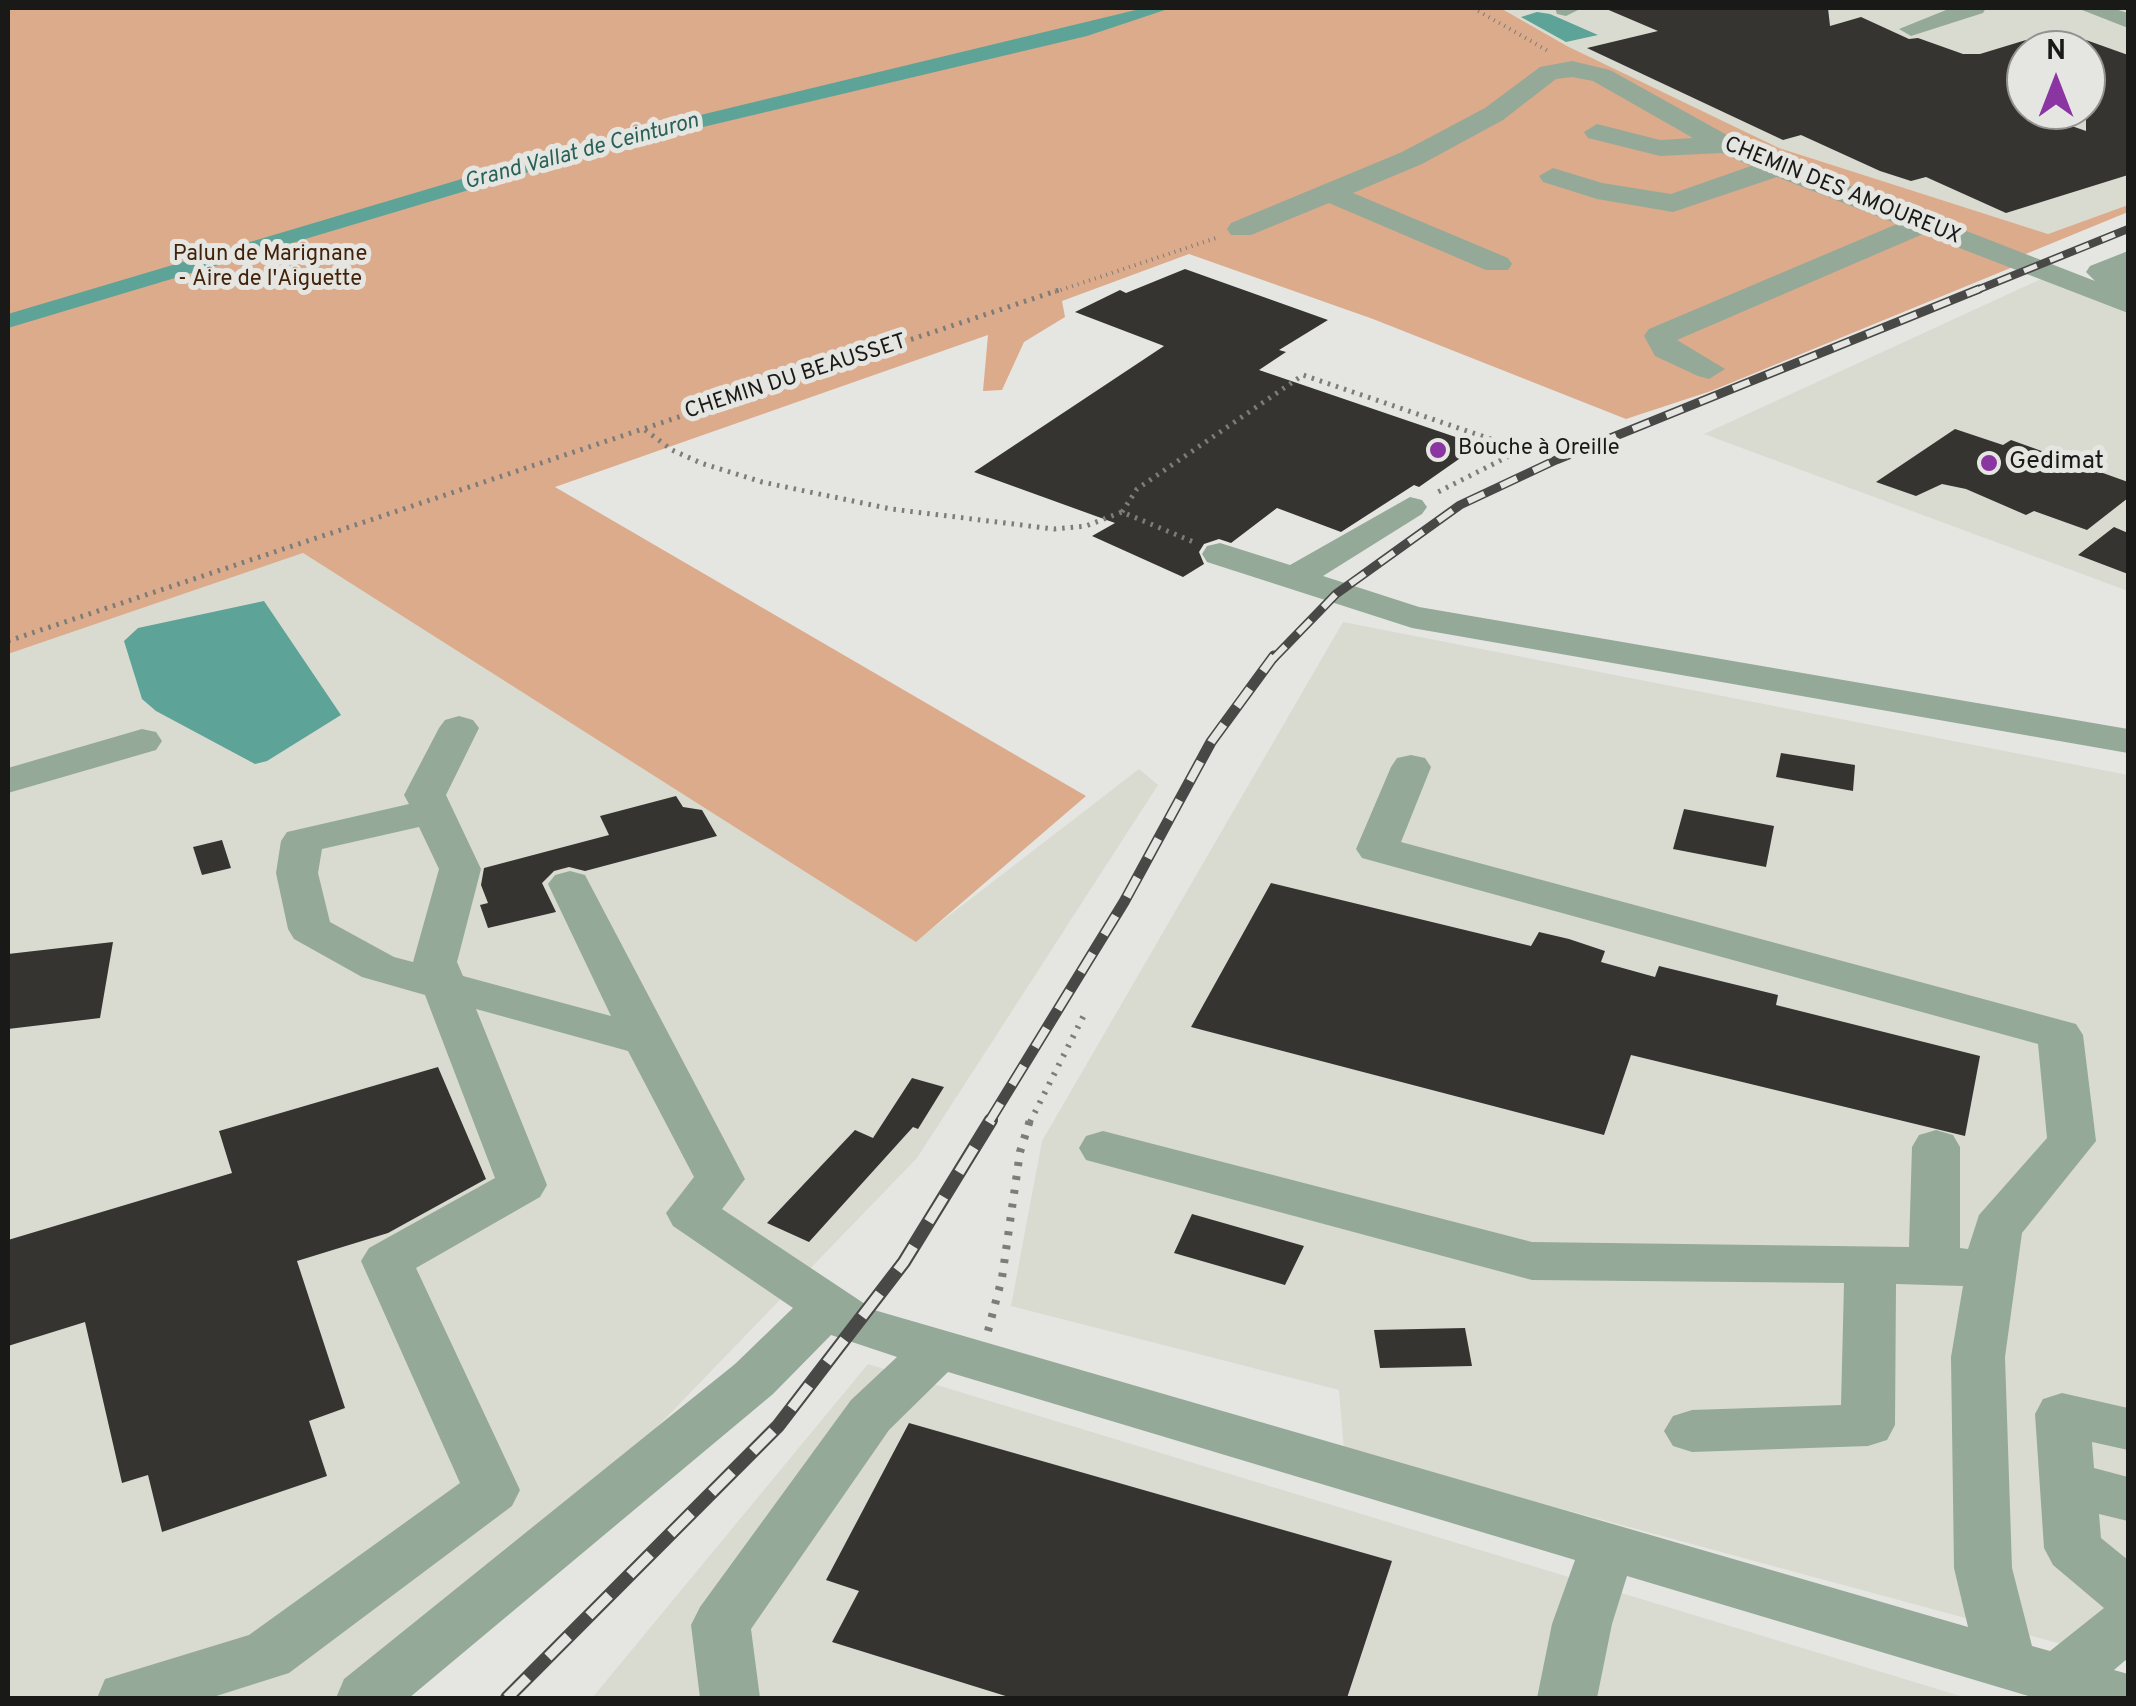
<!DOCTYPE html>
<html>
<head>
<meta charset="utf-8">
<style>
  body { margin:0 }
  #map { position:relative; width:2136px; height:1706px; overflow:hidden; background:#e5e6e2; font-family:Overpass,sans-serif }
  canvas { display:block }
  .frame { position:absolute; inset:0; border:10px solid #191918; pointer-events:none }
  .north { position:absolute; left:2006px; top:30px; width:100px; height:100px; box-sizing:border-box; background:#e5e6e2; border:2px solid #939491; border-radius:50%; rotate:0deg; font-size:28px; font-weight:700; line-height:40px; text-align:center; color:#191918 }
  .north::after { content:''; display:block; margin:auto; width:35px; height:45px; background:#8a35a2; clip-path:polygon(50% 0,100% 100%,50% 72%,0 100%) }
</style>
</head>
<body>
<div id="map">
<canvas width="2136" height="1706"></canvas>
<div class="frame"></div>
<div class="north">N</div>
</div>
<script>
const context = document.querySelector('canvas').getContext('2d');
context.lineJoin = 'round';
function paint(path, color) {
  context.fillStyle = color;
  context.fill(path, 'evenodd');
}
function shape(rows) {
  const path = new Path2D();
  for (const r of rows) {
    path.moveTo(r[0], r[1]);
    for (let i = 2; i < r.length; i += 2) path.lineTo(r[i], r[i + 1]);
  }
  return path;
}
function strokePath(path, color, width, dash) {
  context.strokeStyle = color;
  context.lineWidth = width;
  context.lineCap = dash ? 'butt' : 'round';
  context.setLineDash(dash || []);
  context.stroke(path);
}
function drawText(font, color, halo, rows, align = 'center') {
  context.font = font + ' Overpass,sans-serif';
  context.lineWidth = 10;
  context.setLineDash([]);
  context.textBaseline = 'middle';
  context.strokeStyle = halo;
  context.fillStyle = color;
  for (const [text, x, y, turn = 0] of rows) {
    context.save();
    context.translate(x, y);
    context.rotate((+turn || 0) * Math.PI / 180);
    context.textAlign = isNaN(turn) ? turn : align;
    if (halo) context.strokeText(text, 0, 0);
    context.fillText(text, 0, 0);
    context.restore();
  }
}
paint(shape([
  [1511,8,2128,8,2128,205,2048,234,1778,148,1567,46,1503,9],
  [2026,50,2086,50,2086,110,2026,110],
  [2041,279,2128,310,2128,591,1704,434],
  [303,553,916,941,1139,769,1158,785,917,1158,630,1455,343,1698,8,1698,8,654],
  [1343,622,2128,775,2128,1662,1344,1450,1339,1390,1011,1306,1042,1141],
  [868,1364,1967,1698,592,1698]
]), '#d9dbd0');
paint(shape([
  [8,8,1511,8,1504,10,1567,46,1779,148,2048,234,2128,205,2128,212,2016,258,2013,267,1711,391,1626,419,1373,319,1189,254,1062,301,1065,317,1024,342,1002,390,983,391,988,335,555,487,1086,796,916,942,303,553,8,654]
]), '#dcab8c');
paint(shape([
  [1537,12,1550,14,1598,35,1566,42,1521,17],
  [264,601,341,715,267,761,255,764,156,711,142,699,124,641,138,628]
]), '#5ea397');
paint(shape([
  [1144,8,1171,8,1087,36,589,154,8,328,8,314,576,145,1144,8]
]), '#5ea397');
paint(shape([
  [1604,8,1828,8,1830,26,1861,17,1909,39,1918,38,1963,54,1980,54,2026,40,2026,110,2086,131,2086,40,2128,55,2128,175,2006,213,1926,177,1911,181,1880,171,1801,135,1783,140,1587,48,1658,31],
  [1185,269,1328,320,1279,350,1286,352,1259,370,1479,445,1419,487,1414,485,1341,532,1277,508,1231,543,1219,539,1204,544,1199,552,1204,564,1183,577,1092,536,1115,523,974,472,1164,346,1075,312,1120,290,1126,293],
  [1955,429,2003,445,2011,440,2128,482,2128,498,2087,530,2034,511,2026,515,1966,489,1942,484,1916,496,1876,482],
  [2114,527,2128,533,2128,574,2078,555],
  [1781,753,1855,765,1853,791,1776,777],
  [676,796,683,807,702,810,717,836,585,871,569,867,554,871,542,883,556,912,488,928,480,905,488,903,481,885,484,868,609,835,600,816],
  [1684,809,1774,826,1766,867,1673,849],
  [222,840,231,868,202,875,193,847],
  [1271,883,1531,946,1539,932,1569,939,1605,951,1601,962,1655,977,1659,966,1778,995,1776,1005,1980,1056,1965,1136,1631,1055,1604,1135,1191,1027],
  [113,942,100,1018,8,1029,8,954],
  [438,1067,486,1179,388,1233,297,1261,345,1408,309,1421,327,1476,162,1532,148,1475,122,1483,85,1322,8,1346,8,1240,232,1173,219,1131],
  [912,1078,944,1087,918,1129,913,1127,809,1242,767,1223,855,1130,873,1138],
  [1192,1214,1304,1246,1285,1285,1174,1253],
  [1465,1328,1472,1366,1380,1368,1374,1330],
  [909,1423,1392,1561,1347,1698,1012,1698,832,1642,859,1591,826,1580]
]), '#353431');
strokePath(shape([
  [1473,8,1550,52],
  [1055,292,1216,238]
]), '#7c7c7a', 4, [1, 5]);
strokePath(shape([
  [645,430,672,450,701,463,762,482,891,509,1054,529,1086,526,1122,512,1196,543],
  [1122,512,1137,489,1303,375,1511,446,1509,456,1434,494],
  [8,641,1062,289]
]), '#7c7c7a', 5, [2.5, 6]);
strokePath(shape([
  [1030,1122,1084,1015]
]), '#7c7c7a', 6, [2.5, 8]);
strokePath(shape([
  [988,1331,1002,1278,1020,1152,1030,1120]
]), '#7c7c7a', 8, [4, 10]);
paint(shape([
  [1555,8,1582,8,1566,16,1557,14,1555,8],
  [1951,8,1986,8,1983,13,1911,36,1899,29,1951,8],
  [2077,8,2112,8,2128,13,2128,28,2077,8],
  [1572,61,1610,70,1727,135,1789,162,2095,281,2086,272,2090,266,2128,251,2128,313,1923,234,1677,340,1725,369,1709,379,1698,376,1655,356,1644,336,1649,329,1897,224,1777,177,1673,212,1597,199,1543,182,1539,176,1553,168,1602,183,1671,194,1751,166,1722,153,1660,156,1588,138,1584,132,1597,124,1660,140,1693,138,1593,81,1572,77,1556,79,1503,120,1422,164,1353,193,1508,258,1512,264,1508,270,1486,270,1329,203,1251,235,1231,235,1227,229,1231,223,1402,152,1485,108,1540,67,1572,61],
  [1410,497,1422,500,1427,507,1422,514,1323,576,1419,607,2128,729,2128,753,1412,628,1207,562,1202,554,1207,546,1220,543,1290,565,1410,497],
  [459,716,473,720,479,728,446,795,481,869,457,962,463,976,611,1016,548,884,555,875,570,871,585,875,745,1179,722,1209,874,1310,1968,1627,1954,1568,1951,1357,1963,1286,1896,1284,1895,1425,1887,1440,1868,1446,1692,1452,1673,1446,1664,1431,1673,1416,1692,1410,1841,1405,1844,1283,1532,1280,1086,1160,1079,1148,1086,1136,1103,1131,1532,1242,1909,1247,1912,1147,1919,1135,1936,1130,1953,1135,1960,1147,1960,1248,1968,1249,1979,1215,2047,1138,2038,1044,1362,858,1356,849,1391,767,1397,758,1411,755,1425,758,1431,767,1401,842,2076,1024,2083,1035,2096,1141,2022,1233,2005,1357,2012,1568,2032,1646,2050,1651,2104,1608,2053,1565,2044,1548,2035,1414,2043,1399,2062,1393,2128,1408,2128,1450,2092,1442,2094,1468,2128,1477,2128,1521,2099,1514,2101,1538,2128,1560,2128,1658,2114,1670,2128,1674,2128,1698,2035,1698,1627,1576,1612,1624,1597,1698,1537,1698,1552,1624,1575,1560,948,1372,889,1430,751,1629,760,1698,700,1698,691,1625,700,1607,851,1400,897,1357,831,1335,773,1394,409,1698,336,1698,344,1679,735,1364,793,1308,673,1226,666,1213,694,1177,628,1051,476,1009,547,1185,540,1197,416,1268,520,1490,512,1506,289,1673,210,1698,97,1698,105,1679,249,1635,460,1483,361,1261,369,1248,495,1178,425,995,362,977,294,939,288,929,276,873,281,841,287,832,409,804,404,795,439,728,445,720,459,716],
  [419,827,439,869,413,962,394,957,330,922,318,873,322,849,419,827],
  [142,729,156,732,162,741,156,750,8,793,8,768,142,729]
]), '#95a998');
const railFar3 = shape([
  [1972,292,2128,229]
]);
const railFar2 = shape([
  [1273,659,1336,594,1460,505,1556,460,1979,289]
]);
const railFar1 = shape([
  [989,1122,1124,902,1211,742,1274,656]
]);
const rail = shape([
  [507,1698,778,1426,904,1262,991,1120]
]);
strokePath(railFar3, '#484947', 8);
strokePath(railFar2, '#484947', 9);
strokePath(railFar1, '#484947', 11);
strokePath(rail, '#484947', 14);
strokePath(railFar3, '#e5e6e2', 5, [14]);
strokePath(railFar2, '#e5e6e2', 6, [18]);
strokePath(railFar1, '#e5e6e2', 8, [22]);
strokePath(rail, '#e5e6e2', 10, [29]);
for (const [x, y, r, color] of [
  [1438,450,10,"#8a35a2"],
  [1989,463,10,"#8a35a2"]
]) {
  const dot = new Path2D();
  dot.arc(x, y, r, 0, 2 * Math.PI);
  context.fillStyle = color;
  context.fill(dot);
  strokePath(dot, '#e5e6e2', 4);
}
drawText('italic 22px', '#286158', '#e5e6e2', [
  ["Grand Vallat de Ceinturon",582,153,-15]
]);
drawText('22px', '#191918', '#e5e6e2', [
  ["CHEMIN DES AMOUREUX",1842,192,22],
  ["CHEMIN DU BEAUSSET",796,378,-18]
]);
drawText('22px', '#43220a', '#e5e6e2', [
  ["Palun de Marignane",270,256],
  ["- Aire de l'Aiguette",270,281]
]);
drawText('22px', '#191918', '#e5e6e2', [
  ["Bouche à Oreille",1458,450]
], 'left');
drawText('25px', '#191918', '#e5e6e2', [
  ["Gedimat",2009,463]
], 'left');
</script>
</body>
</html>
